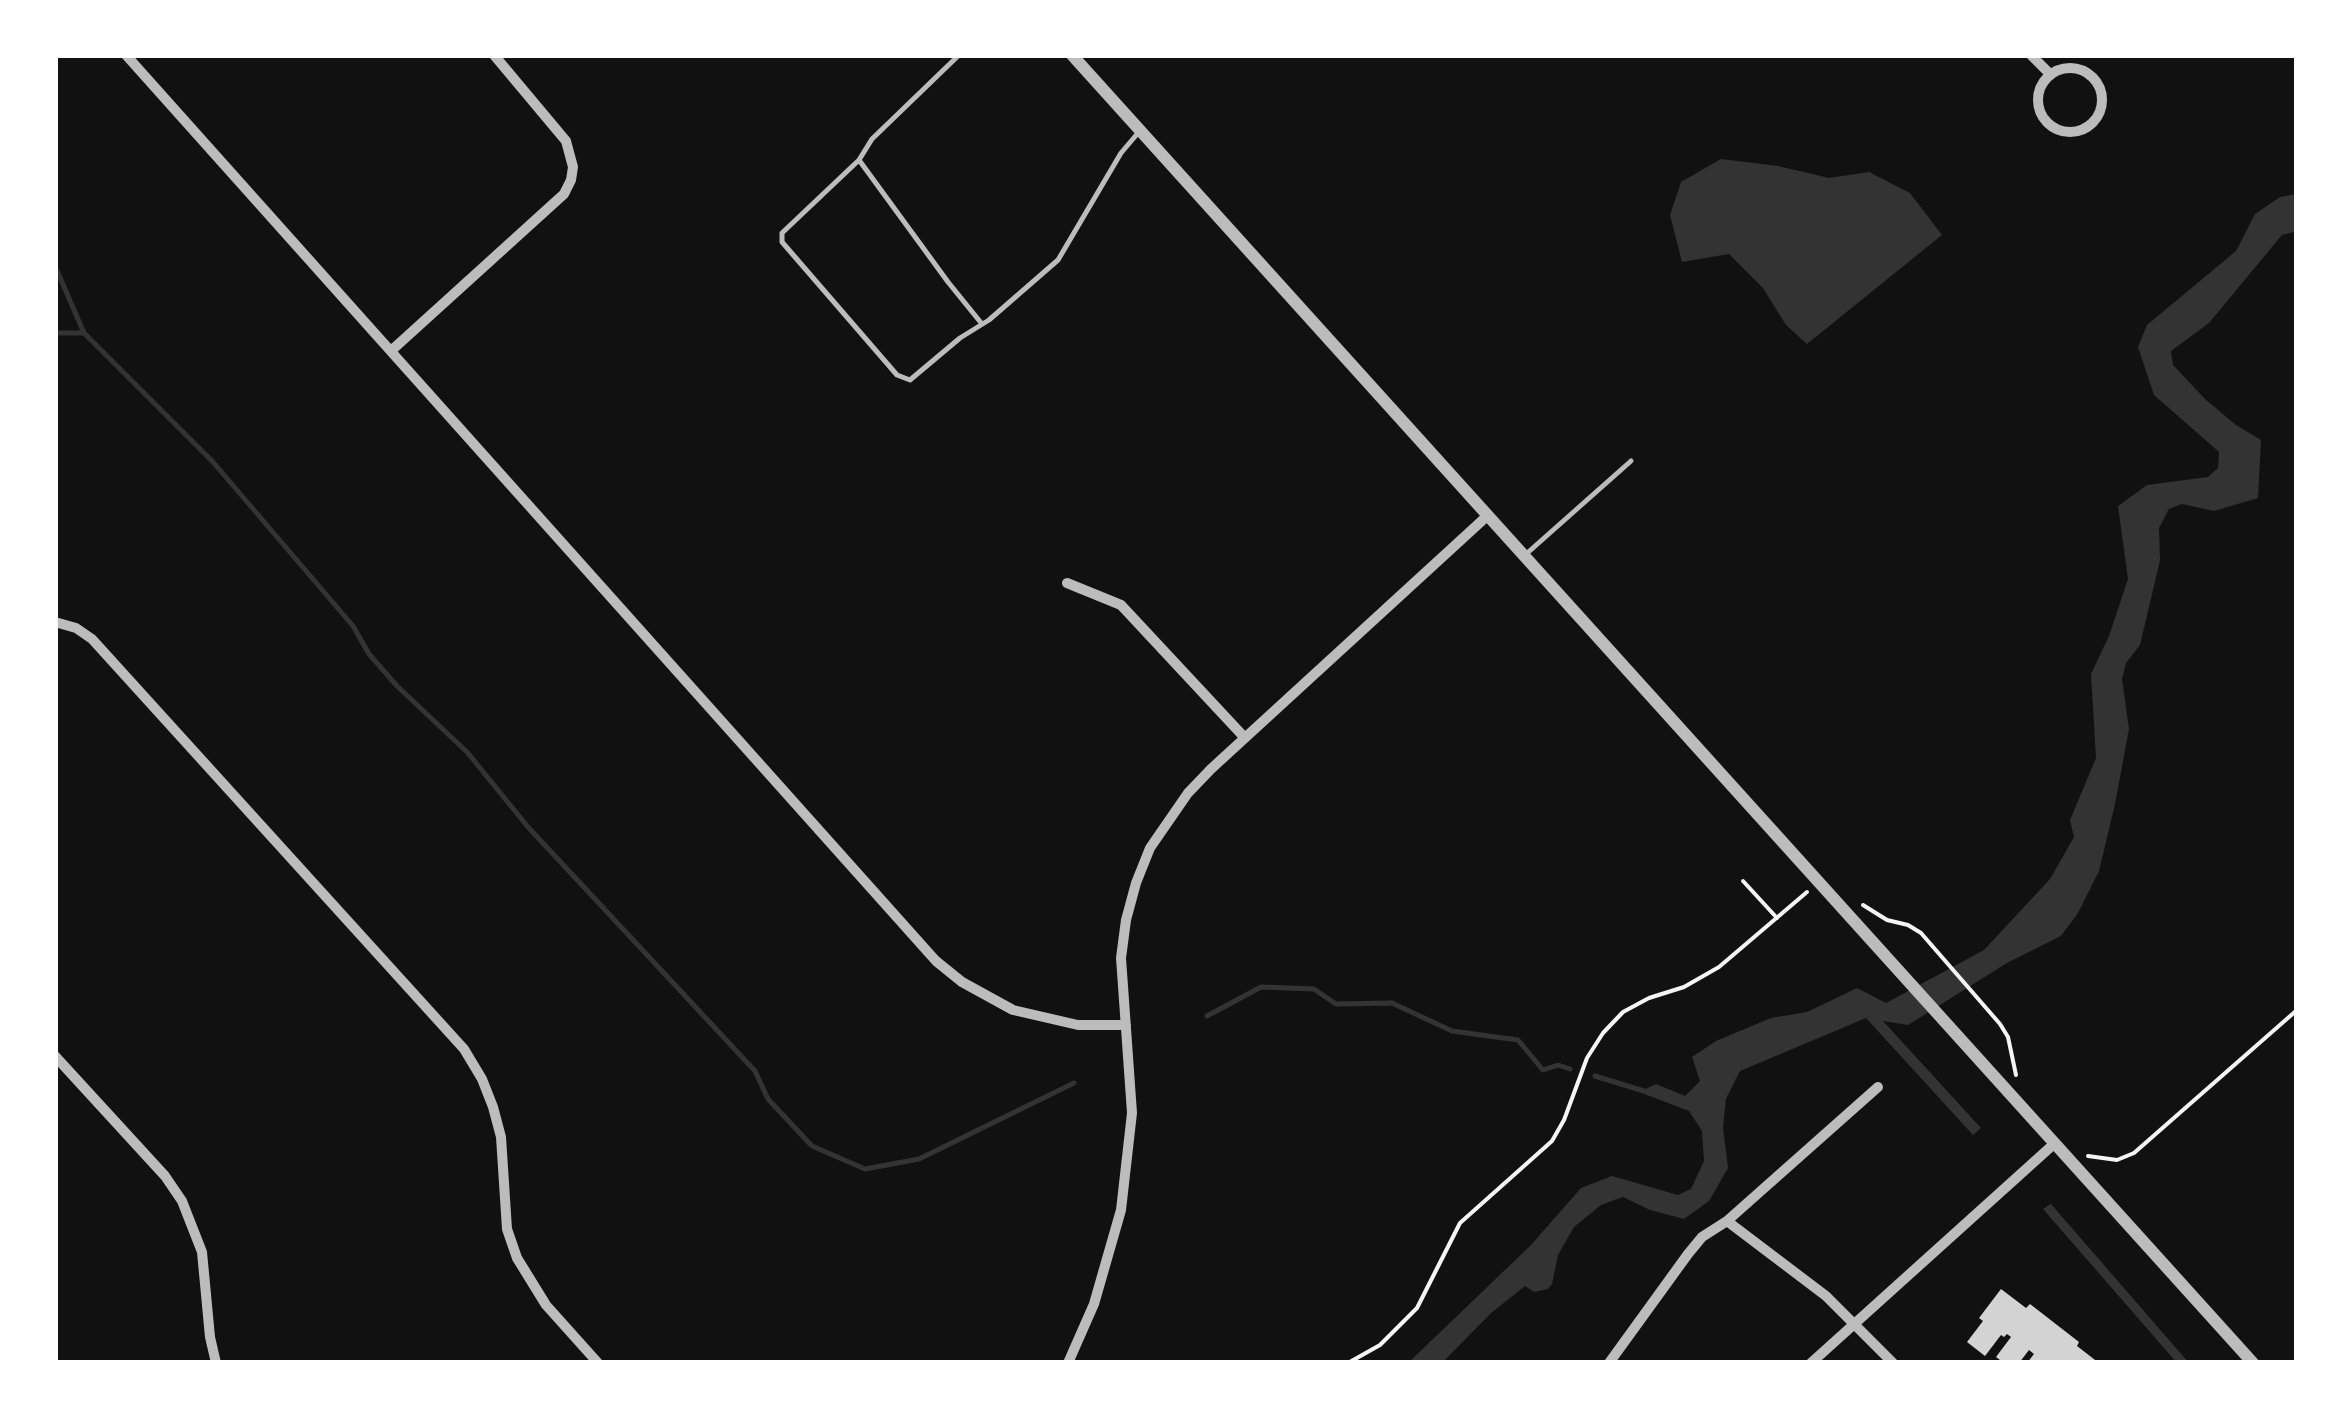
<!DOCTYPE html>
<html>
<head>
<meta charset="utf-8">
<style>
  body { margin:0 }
  #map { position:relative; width:2352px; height:1418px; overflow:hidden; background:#111; font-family:"Titillium Web",sans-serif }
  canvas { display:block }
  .frame { position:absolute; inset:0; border:58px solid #fff; pointer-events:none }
</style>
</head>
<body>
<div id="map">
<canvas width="2352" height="1418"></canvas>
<div class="frame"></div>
</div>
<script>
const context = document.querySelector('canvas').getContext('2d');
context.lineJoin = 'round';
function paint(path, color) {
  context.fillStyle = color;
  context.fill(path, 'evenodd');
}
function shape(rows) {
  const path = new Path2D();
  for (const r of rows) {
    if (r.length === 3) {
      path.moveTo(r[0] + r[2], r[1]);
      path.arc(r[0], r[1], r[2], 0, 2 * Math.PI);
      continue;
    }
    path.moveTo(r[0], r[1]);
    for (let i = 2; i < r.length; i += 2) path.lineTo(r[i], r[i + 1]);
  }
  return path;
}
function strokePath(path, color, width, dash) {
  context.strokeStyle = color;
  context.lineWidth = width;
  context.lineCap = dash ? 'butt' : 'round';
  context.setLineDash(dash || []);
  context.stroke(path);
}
paint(shape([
  [1721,159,1778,166,1829,178,1869,172,1910,193,1942,235,1807,344,1786,325,1763,288,1729,254,1682,262,1670,215,1681,182],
  [2297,194,2297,231,2282,235,2209,323,2171,351,2173,365,2205,399,2236,425,2261,440,2258,498,2214,511,2182,504,2169,509,2159,528,2160,560,2140,645,2126,663,2122,679,2129,729,2115,804,2099,871,2078,913,2061,936,2007,963,1908,1025,1883,1021,1981,1128,1973,1135,1866,1018,1740,1071,1726,1099,1723,1127,1728,1168,1709,1201,1684,1219,1650,1210,1623,1197,1601,1205,1574,1227,1558,1255,1552,1284,1548,1289,1534,1292,1525,1286,1491,1313,1442,1363,1408,1363,1531,1245,1581,1188,1612,1176,1678,1195,1691,1189,1704,1161,1702,1131,1689,1111,1639,1092,1656,1084,1685,1096,1700,1081,1692,1057,1716,1041,1771,1018,1807,1012,1857,988,1886,1003,1984,950,2050,879,2074,837,2070,820,2096,758,2091,674,2109,636,2128,579,2118,506,2147,485,2208,477,2218,468,2219,452,2154,395,2138,347,2147,325,2236,251,2255,214,2280,197],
  [2051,1204,2189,1363,2177,1363,2043,1209]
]), '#333');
strokePath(shape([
  [55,266,84,333,213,462,353,626,369,654,397,686,467,752,528,827,755,1071,768,1099,812,1146,865,1169,919,1159,1074,1083],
  [55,333,84,333],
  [1207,1016,1261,987,1314,989,1336,1004,1392,1003,1452,1031,1518,1040,1543,1070,1558,1065,1570,1069],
  [1595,1076,1644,1091]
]), '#333', 5);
paint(shape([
  [2001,1289,2026,1308,2030,1304,2079,1342,2077,1346,2099,1363,2027,1363,2034,1354,2029,1350,2019,1363,2004,1363,1996,1357,2011,1337,2007,1334,2004,1337,2001,1335,1985,1356,1967,1342,1983,1321,1979,1318]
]), '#d3d3d3');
strokePath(shape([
  [1743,881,1777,918],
  [1863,905,1887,920,1908,925,1921,933,2000,1024,2008,1037,2016,1075],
  [2088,1156,2117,1160,2134,1153,2297,1010],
  [1348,1363,1380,1345,1417,1308,1460,1223,1552,1141,1564,1120,1587,1058,1603,1033,1623,1012,1649,998,1684,987,1719,967,1807,892]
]), '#f5f5f5', 4);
strokePath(shape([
  [859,160,872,139,959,55],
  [982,324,948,282,859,160,782,233,782,242,897,375,910,380,960,338,989,320,1058,260,1121,153,1138,133],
  [1525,555,1631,461]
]), '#bcbcbc', 5);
strokePath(shape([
  [126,55,936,961,962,982,1013,1010,1078,1025,1126,1025],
  [2031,55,2050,74],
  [2070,100,32],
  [392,350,564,194,571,180,573,167,566,141,494,55],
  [1067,583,1121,605,1245,738],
  [55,622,76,628,92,639,464,1049,482,1079,493,1107,501,1137,507,1229,517,1258,546,1305,598,1363],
  [55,1056,165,1176,182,1201,202,1252,210,1337,216,1363],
  [1878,1087,1727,1221,1826,1296,1893,1363],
  [1068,1363,1094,1304,1121,1210,1132,1113,1121,958,1126,920,1136,883,1150,848,1188,793,1211,769,1486,517],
  [1609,1363,1688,1254,1702,1237,1727,1221],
  [1811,1363,2055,1143]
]), '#bcbcbc', 10);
strokePath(shape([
  [1072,55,2253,1363]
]), '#bcbcbc', 12);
</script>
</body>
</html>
